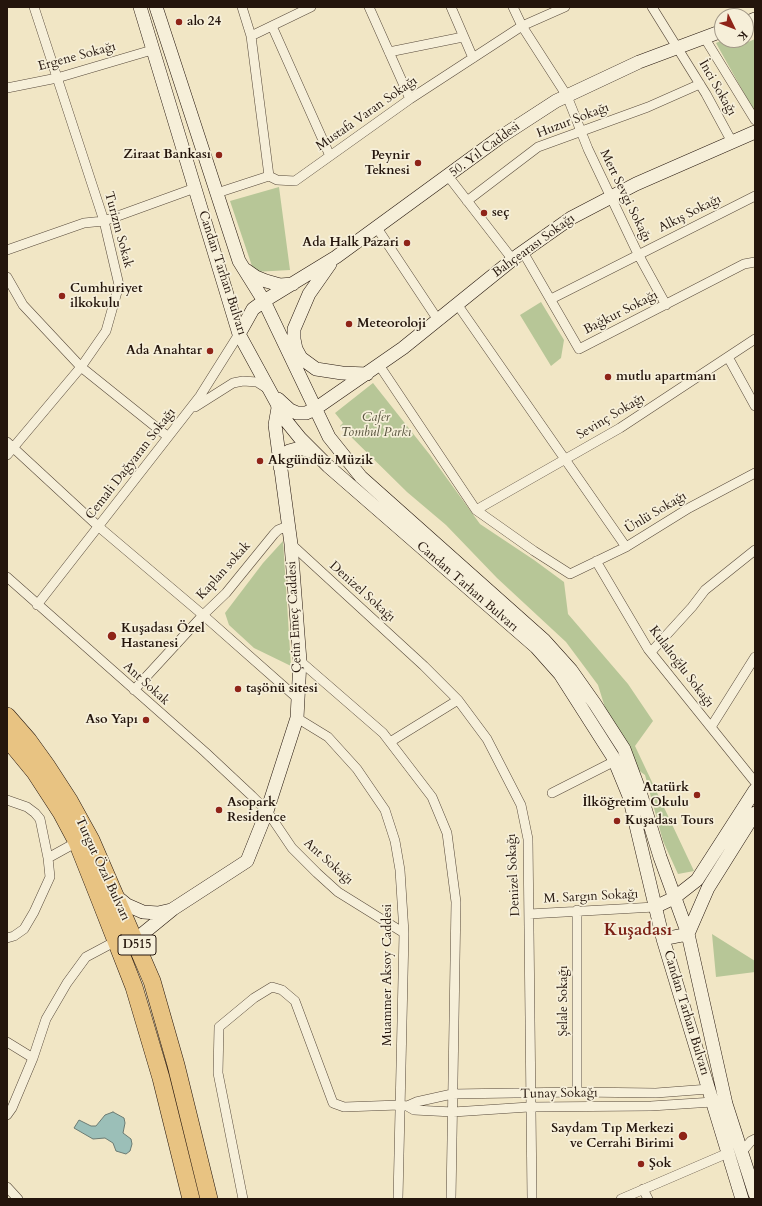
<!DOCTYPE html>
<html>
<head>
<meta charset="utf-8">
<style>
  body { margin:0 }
  #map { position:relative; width:762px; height:1206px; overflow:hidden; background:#f1e6c5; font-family:Cardo,serif }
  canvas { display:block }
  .frame { position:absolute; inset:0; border:8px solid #24150c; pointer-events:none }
  .north { position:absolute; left:714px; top:8px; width:40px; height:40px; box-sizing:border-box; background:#f6efd9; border:1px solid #a29887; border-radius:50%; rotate:133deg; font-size:11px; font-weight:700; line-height:16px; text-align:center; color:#24150c }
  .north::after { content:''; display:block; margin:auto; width:14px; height:18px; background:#8f2418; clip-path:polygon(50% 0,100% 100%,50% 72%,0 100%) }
</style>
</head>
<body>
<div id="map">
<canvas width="762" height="1206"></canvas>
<div class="frame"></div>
<div class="north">K</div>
</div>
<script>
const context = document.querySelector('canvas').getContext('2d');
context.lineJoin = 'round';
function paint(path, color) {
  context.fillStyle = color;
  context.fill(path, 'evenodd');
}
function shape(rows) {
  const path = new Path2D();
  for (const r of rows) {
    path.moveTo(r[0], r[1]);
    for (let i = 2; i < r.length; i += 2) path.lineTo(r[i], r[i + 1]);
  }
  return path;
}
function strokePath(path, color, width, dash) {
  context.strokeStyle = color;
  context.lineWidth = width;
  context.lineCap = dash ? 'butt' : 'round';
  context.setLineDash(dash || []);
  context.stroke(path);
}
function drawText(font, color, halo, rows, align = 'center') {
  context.font = font + ' Cardo,serif';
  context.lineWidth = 3.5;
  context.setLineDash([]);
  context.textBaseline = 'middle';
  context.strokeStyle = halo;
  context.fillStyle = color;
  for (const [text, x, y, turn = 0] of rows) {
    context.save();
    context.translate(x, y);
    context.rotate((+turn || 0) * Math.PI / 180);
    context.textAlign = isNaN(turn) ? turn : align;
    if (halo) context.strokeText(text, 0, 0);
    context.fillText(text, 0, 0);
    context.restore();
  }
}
paint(shape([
  [746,38,748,42,755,39,755,113,716,43,723,40,746,40],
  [279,187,290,270,254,272,230,201],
  [541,302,564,340,561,358,551,366,520,315],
  [373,383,430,455,480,524,534,560,564,582,568,614,628,684,653,721,635,746,694,871,678,874,663,841,645,775,630,764,611,727,598,685,566,642,497,578,446,525,407,492,340,426,343,423,335,413],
  [283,541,291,666,254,648,229,625,225,613,263,563],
  [712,934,755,961,755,972,716,977]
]), '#b7c697');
const water = shape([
  [113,1112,124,1118,125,1123,123,1133,131,1139,132,1144,130,1151,126,1154,116,1151,113,1143,105,1138,93,1139,74,1128,79,1120,91,1126,96,1126,105,1115,113,1112]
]);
paint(water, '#9bbfb8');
strokePath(water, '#6b7b73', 1);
const street = shape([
  [242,7,251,36,269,176],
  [369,7,410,99],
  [451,7,473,58],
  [513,7,522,26,567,96,588,149,638,254,666,305],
  [652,7,706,94,732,142],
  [272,26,330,156],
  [251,36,311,7],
  [704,37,755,120],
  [389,52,463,37],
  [7,88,57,78,152,50],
  [448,176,513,260],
  [217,193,269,176,277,180,295,181,410,99,522,26,565,7],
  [467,201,538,147,648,107,700,84],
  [377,228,438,320],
  [7,250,84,223,104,221,195,188],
  [523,252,579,349,744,264,755,262],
  [7,277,23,305,81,367,167,436],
  [551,299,755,196],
  [457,304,626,547],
  [728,357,755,406],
  [379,365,476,510,534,551,570,574,626,547,689,508,755,473],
  [195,407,233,383,243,381,257,382,268,389],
  [7,442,99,527,203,615,297,698],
  [7,455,81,367,106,331,119,285,104,221,34,7],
  [476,510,620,428,755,339],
  [291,544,424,666,458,700,487,739,521,805,528,839,532,1199],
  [596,561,648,649,755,782],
  [7,577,205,752,252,796,267,811,292,848,317,873,338,892,404,933],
  [37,605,200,396,239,334],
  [651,652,692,607,705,590,755,550],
  [300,661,383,733,432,797,447,833,456,902,451,1199],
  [134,690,203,615,226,593,274,534,278,530,288,526],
  [297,718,328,737,357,769,385,810,395,841,400,870,404,933,398,1199],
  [711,727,755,657],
  [390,742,458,700],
  [552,793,615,761],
  [7,800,27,807,35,813,40,819,48,858,50,877,34,912,24,929,14,936,7,938],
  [48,858,77,842],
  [529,914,655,907],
  [7,1042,33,1058],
  [577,1092,577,910],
  [407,1106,416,1102,452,1094,577,1092,656,1093,709,1089],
  [7,1115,12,1108,33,1058,46,1019,67,983,86,957,116,941],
  [741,1153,751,1141,755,1139],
  [7,1187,18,1199],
  [643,1189,648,1199],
  [243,1199,218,1073,219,1027,254,998,272,987,282,990,295,1001,333,1103,344,1107,399,1105,407,1106,414,1110,453,1112,529,1107,651,1106,713,1102],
  [621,1199,728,1153]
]);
const secondary = shape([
  [140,7,239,334,287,422,300,438,328,466,536,647,560,674,613,757,629,796,663,939,742,1199],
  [156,7,239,261,264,301,329,437,361,477,544,640,571,670,595,704,624,749,640,792,660,857,688,934,726,1104,755,1194],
  [746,23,755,19],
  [330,264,309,294,294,329,294,339,296,349,301,358,316,369,342,373,367,374],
  [246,270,256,277,266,281,280,285,293,284],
  [239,334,253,309,264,301,336,257,499,138,556,101,639,62,722,31],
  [278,399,290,410,297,413,306,413,315,409,403,348,517,256,571,218,636,184,755,132],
  [280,467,284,455,289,451,300,448,313,452],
  [116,896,127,905,143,912,158,913,171,910],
  [655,907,674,898,697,880,755,790],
  [688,934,708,888,755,813],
  [663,939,688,934],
  [135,940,173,909,247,861,267,811,297,718,300,661,291,544,275,425,278,408,277,403]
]);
const highway = shape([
  [7,716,28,740,46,765,70,802,91,840,152,981,176,1065,209,1199],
  [7,738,35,772,61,812,77,842,100,900,134,987,161,1078,191,1199]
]);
strokePath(street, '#57493a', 10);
strokePath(secondary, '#24150c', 14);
strokePath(highway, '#24150c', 18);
strokePath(street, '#f6efd9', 9);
strokePath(secondary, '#f6efd9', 13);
strokePath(highway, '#e8c382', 17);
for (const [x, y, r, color] of [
  [179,22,4,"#8f2418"],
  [219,155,4,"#8f2418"],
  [418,163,4,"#8f2418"],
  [484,213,4,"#8f2418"],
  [407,243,4,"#8f2418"],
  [62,296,4,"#8f2418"],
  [349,324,4,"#8f2418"],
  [210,351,4,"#8f2418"],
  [608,377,4,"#8f2418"],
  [260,461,4,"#8f2418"],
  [112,636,5,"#8f2418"],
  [238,689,4,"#8f2418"],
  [146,720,4,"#8f2418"],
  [697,795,4,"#8f2418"],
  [219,810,4,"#8f2418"],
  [617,821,4,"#8f2418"],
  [683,1136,5,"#8f2418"],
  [641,1164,4,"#8f2418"]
]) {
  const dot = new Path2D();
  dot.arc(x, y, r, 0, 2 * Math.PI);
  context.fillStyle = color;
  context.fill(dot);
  strokePath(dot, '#f6efd9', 1.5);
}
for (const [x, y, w] of [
  [137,945,38]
]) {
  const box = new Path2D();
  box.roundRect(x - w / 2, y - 10, w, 20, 3);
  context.fillStyle = '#f6efd9';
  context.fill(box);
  strokePath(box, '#24150c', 1);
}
drawText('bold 12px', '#24150c', null, [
  ["D515",137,945]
]);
drawText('bold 13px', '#24150c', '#f6efd9', [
  ["alo 24",187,22],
  ["Ziraat Bankası",211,155,"right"],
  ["Peynir",410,156,"right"],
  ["Teknesi",410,171,"right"],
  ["seç",492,213],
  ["Ada Halk Pazari",399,243,"right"],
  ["Cumhuriyet",70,289],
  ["ilkokulu",70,304],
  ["Meteoroloji",357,324],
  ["Ada Anahtar",202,351,"right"],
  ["mutlu apartmanı",616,377],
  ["Akgündüz Müzik",268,461],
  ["Kuşadası Özel",121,629],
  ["Hastanesi",121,644],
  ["taşönü sitesi",246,689],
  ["Aso Yapı",138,720,"right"],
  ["Atatürk",689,788,"right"],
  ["İlköğretim Okulu",689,803,"right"],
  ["Asopark",227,803],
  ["Residence",227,818],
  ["Kuşadası Tours",625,821],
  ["Saydam Tıp Merkezi",674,1129,"right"],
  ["ve Cerrahi Birimi",674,1144,"right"],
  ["Şok",649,1164]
], 'left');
drawText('13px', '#24150c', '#f6efd9', [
  ["Ergene Sokağı",77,57,-15],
  ["İnci Sokağı",717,88,60],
  ["Mustafa Varan Sokağı",367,114,-35],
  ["Huzur Sokağı",573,121,-21],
  ["50. Yıl Caddesi",485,150,-36],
  ["Mert Sevgi Sokağı",625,196,64],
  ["Alkış Sokağı",690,214,-27],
  ["Turizm Sokak",118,230,75],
  ["Bahçearası Sokağı",534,246,-36],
  ["Candan Tarhan Bulvarı",222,273,72],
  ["Bağkur Sokağı",621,313,-27],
  ["Sevinç Sokağı",611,417,-31],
  ["Cemali Dağyaran Sokağı",131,464,-52],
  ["Ünlü Sokağı",656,513,-31],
  ["Kaplan sokak",224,571,-48],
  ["Candan Tarhan Bulvarı",467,587,41],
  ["Denizel Sokağı",362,592,42],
  ["Çetin Emeç Caddesi",295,617,-93],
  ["Kulalıoğlu Sokağı",681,667,53],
  ["Ant Sokak",146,684,42],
  ["Ant Sokağı",328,862,42],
  ["Turgut Özal Bulvarı",102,869,65],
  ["Denizel Sokağı",514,875,-93],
  ["M. Sargın Sokağı",591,897,-3],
  ["Muammer Aksoy Caddesi",388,975,-90],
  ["Şelale Sokağı",564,1001,-90],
  ["Candan Tarhan Bulvarı",686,1013,73],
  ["Tunay Sokağı",559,1094,-1]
]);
drawText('italic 13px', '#57533d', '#f6efd9', [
  ["Cafer",376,418],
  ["Tombul Parkı",376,433]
]);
drawText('bold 17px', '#7a1f14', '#f6efd9', [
  ["Kuşadası",638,931]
]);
</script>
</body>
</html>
